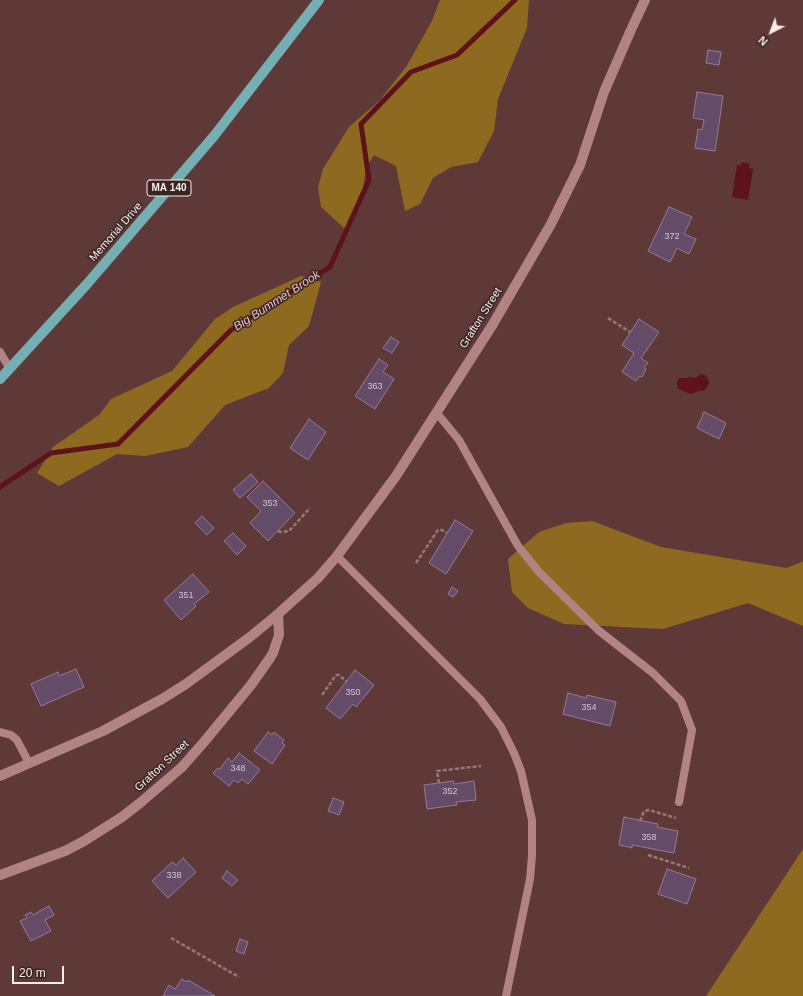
<!DOCTYPE html>
<html>
<head>
<meta charset="utf-8">
<style>
  body { margin:0 }
  #map { position:relative; width:803px; height:996px; overflow:hidden; background:#5f3938; font-family:Helvetica,sans-serif }
  canvas { display:block }
  .north { position:absolute; left:751px; top:12px; width:40px; height:40px; -webkit-text-stroke:3px #382625; paint-order:stroke; rotate:222deg; font-size:11px; font-weight:700; line-height:16px; text-align:center; color:#fcedec }
  .north::after { content:''; display:block; margin:auto; width:14px; height:18px; background:#fcedec; clip-path:polygon(50% 0,100% 100%,50% 72%,0 100%) }
  .scale { position:absolute; left:12px; top:966px; width:52px; height:18px; box-sizing:border-box; border:2px solid #fcedec; border-top:0; padding-left:5px; font-size:12px; line-height:14px; white-space:nowrap; color:#fcedec; -webkit-text-stroke:3px #382625; paint-order:stroke }
</style>
</head>
<body>
<div id="map">
<canvas width="803" height="996"></canvas>
<div class="north">N</div>
<div class="scale">20 m</div>
</div>
<script>
const context = document.querySelector('canvas').getContext('2d');
context.lineJoin = 'round';
function paint(path, color) {
  context.fillStyle = color;
  context.fill(path, 'evenodd');
}
function shape(rows) {
  const path = new Path2D();
  for (const r of rows) {
    path.moveTo(r[0], r[1]);
    for (let i = 2; i < r.length; i += 2) path.lineTo(r[i], r[i + 1]);
  }
  return path;
}
function strokePath(path, color, width, dash) {
  context.strokeStyle = color;
  context.lineWidth = width;
  context.lineCap = dash ? 'butt' : 'round';
  context.setLineDash(dash || []);
  context.stroke(path);
}
function drawText(font, color, halo, rows, align = 'center') {
  context.font = font + ' Helvetica,sans-serif';
  context.lineWidth = 3;
  context.setLineDash([]);
  context.textBaseline = 'middle';
  context.strokeStyle = halo;
  context.fillStyle = color;
  for (const [text, x, y, turn = 0] of rows) {
    context.save();
    context.translate(x, y);
    context.rotate((+turn || 0) * Math.PI / 180);
    context.textAlign = isNaN(turn) ? turn : align;
    if (halo) context.strokeText(text, 0, 0);
    context.fillText(text, 0, 0);
    context.restore();
  }
}
paint(shape([
  [440,0,529,0,527,28,498,99,494,131,478,162,451,167,433,178,420,204,405,211,396,166,374,155,366,168,361,202,345,229,321,207,318,187,323,169,349,127,380,100,406,67,432,21],
  [301,276,321,282,309,326,289,345,283,373,269,388,225,405,188,447,145,456,117,454,59,486,37,473,53,447,99,415,111,399,172,371,215,319,233,307],
  [592,521,661,547,786,568,802,562,803,560,803,626,748,603,663,629,564,624,528,608,512,592,508,559,539,532,566,523],
  [803,849,803,996,706,996]
]), '#8e6a21');
paint(shape([
  [742,162,750,164,749,168,753,169,748,200,732,197,737,165,741,165],
  [701,374,705,375,709,381,709,384,704,391,699,391,691,394,678,389,677,382,679,378,687,378,689,377,695,378]
]), '#5e121a');
strokePath(shape([
  [0,487,51,453,118,444,231,330,330,267,369,180,361,124,411,72,457,55,515,0]
]), '#5e121a', 5);
const building = shape([
  [708,50,721,52,719,65,706,63,708,50],
  [697,92,723,96,715,151,695,148,698,129,702,130,704,120,693,118,697,92],
  [669,207,692,217,684,234,696,239,689,254,677,248,670,262,648,251,669,207],
  [639,319,659,332,641,358,648,363,644,368,646,369,642,377,640,376,636,381,622,372,634,353,622,345,639,319],
  [391,337,399,342,392,353,383,348,391,337],
  [379,359,388,365,383,372,394,379,375,409,355,396,379,359],
  [704,412,726,423,719,439,697,428,704,412],
  [309,419,326,432,308,460,290,448,309,419],
  [251,474,258,482,240,498,233,490,251,474],
  [263,481,295,513,268,541,250,523,261,511,247,497,263,481],
  [202,516,214,528,207,535,195,523,202,516],
  [455,520,473,531,446,574,429,563,455,520],
  [233,533,246,546,237,555,224,541,233,533],
  [193,574,209,592,194,604,196,606,181,620,164,600,193,574],
  [452,587,458,591,453,597,448,594,452,587],
  [76,669,84,687,41,706,31,684,58,672,59,676,76,669],
  [355,670,374,685,356,707,353,704,340,719,326,708,355,670],
  [568,693,586,698,587,695,616,702,610,726,563,714,568,693],
  [268,732,272,735,274,732,284,740,282,743,285,745,272,764,254,751,268,732],
  [239,753,260,770,248,784,242,779,238,783,234,780,229,786,213,773,218,768,220,769,228,758,232,762,239,753],
  [453,781,454,784,474,781,476,800,456,802,457,805,427,809,424,785,453,781],
  [333,798,344,802,339,815,328,811,333,798],
  [624,817,658,824,657,827,678,831,674,853,632,845,632,848,619,845,624,817],
  [183,858,196,872,168,898,152,881,172,862,176,865,183,858],
  [667,869,696,879,687,904,658,894,667,869],
  [227,871,238,880,232,886,222,878,227,871],
  [49,906,54,915,45,920,51,931,31,941,20,921,27,918,25,915,31,912,33,915,49,906],
  [240,939,248,942,244,954,236,951,240,939],
  [182,979,187,982,188,980,215,996,163,996,169,985,175,989,182,979]
]);
paint(building, '#644c69');
strokePath(building, '#947a99', 1);
strokePath(shape([
  [608,318,630,332],
  [278,531,281,532,289,531,310,508],
  [416,563,438,530,442,530,447,533],
  [322,695,336,675,339,675,347,682],
  [439,783,437,771,481,766],
  [640,821,644,811,649,810,676,818],
  [648,855,689,868],
  [171,938,239,977]
]), '#967877', 2.5, [4, 2]);
strokePath(shape([
  [0,352,10,369],
  [436,412,459,440,518,546,539,572,598,630,653,673,681,701,692,730,679,802],
  [337,556,480,699,501,727,514,753,521,771,532,820,532,855,530,879,506,996],
  [0,732,11,735,17,740,29,763]
]), '#b18483', 8);
strokePath(shape([
  [0,875,65,851,84,841,122,817,140,803,182,767,204,742,251,685,270,658,273,653,279,635,278,614]
]), '#b18483', 10);
strokePath(shape([
  [0,776,103,731,162,699,186,684,250,637,278,614,318,578,337,556,396,476,493,324,551,224,580,165,604,92,630,32,645,0]
]), '#b18483', 10);
strokePath(shape([
  [0,379,87,284,214,136,319,0]
]), '#73afb3', 10);
drawText('9px', '#d6c5cb', null, [
  ["372",672,237],
  ["363",375,387],
  ["353",270,504],
  ["351",186,596],
  ["350",353,693],
  ["354",589,708],
  ["348",238,769],
  ["352",450,792],
  ["358",649,838],
  ["338",174,876]
]);
for (const [x, y, w] of [
  [169,188,44]
]) {
  const box = new Path2D();
  box.roundRect(x - w / 2, y - 8, w, 16, 3);
  context.fillStyle = '#382625';
  context.fill(box);
  strokePath(box, '#fcedec', 1);
}
drawText('bold 10px', '#fcedec', null, [
  ["MA 140",169,188]
]);
drawText('11px', '#fcedec', '#382625', [
  ["Memorial Drive",116,232,-49],
  ["Grafton Street",481,318,-58],
  ["Grafton Street",162,766,-43]
]);
drawText('italic 12px', '#f0c0be', '#382625', [
  ["Big Bummet Brook",277,301,-33]
]);
</script>
</body>
</html>
